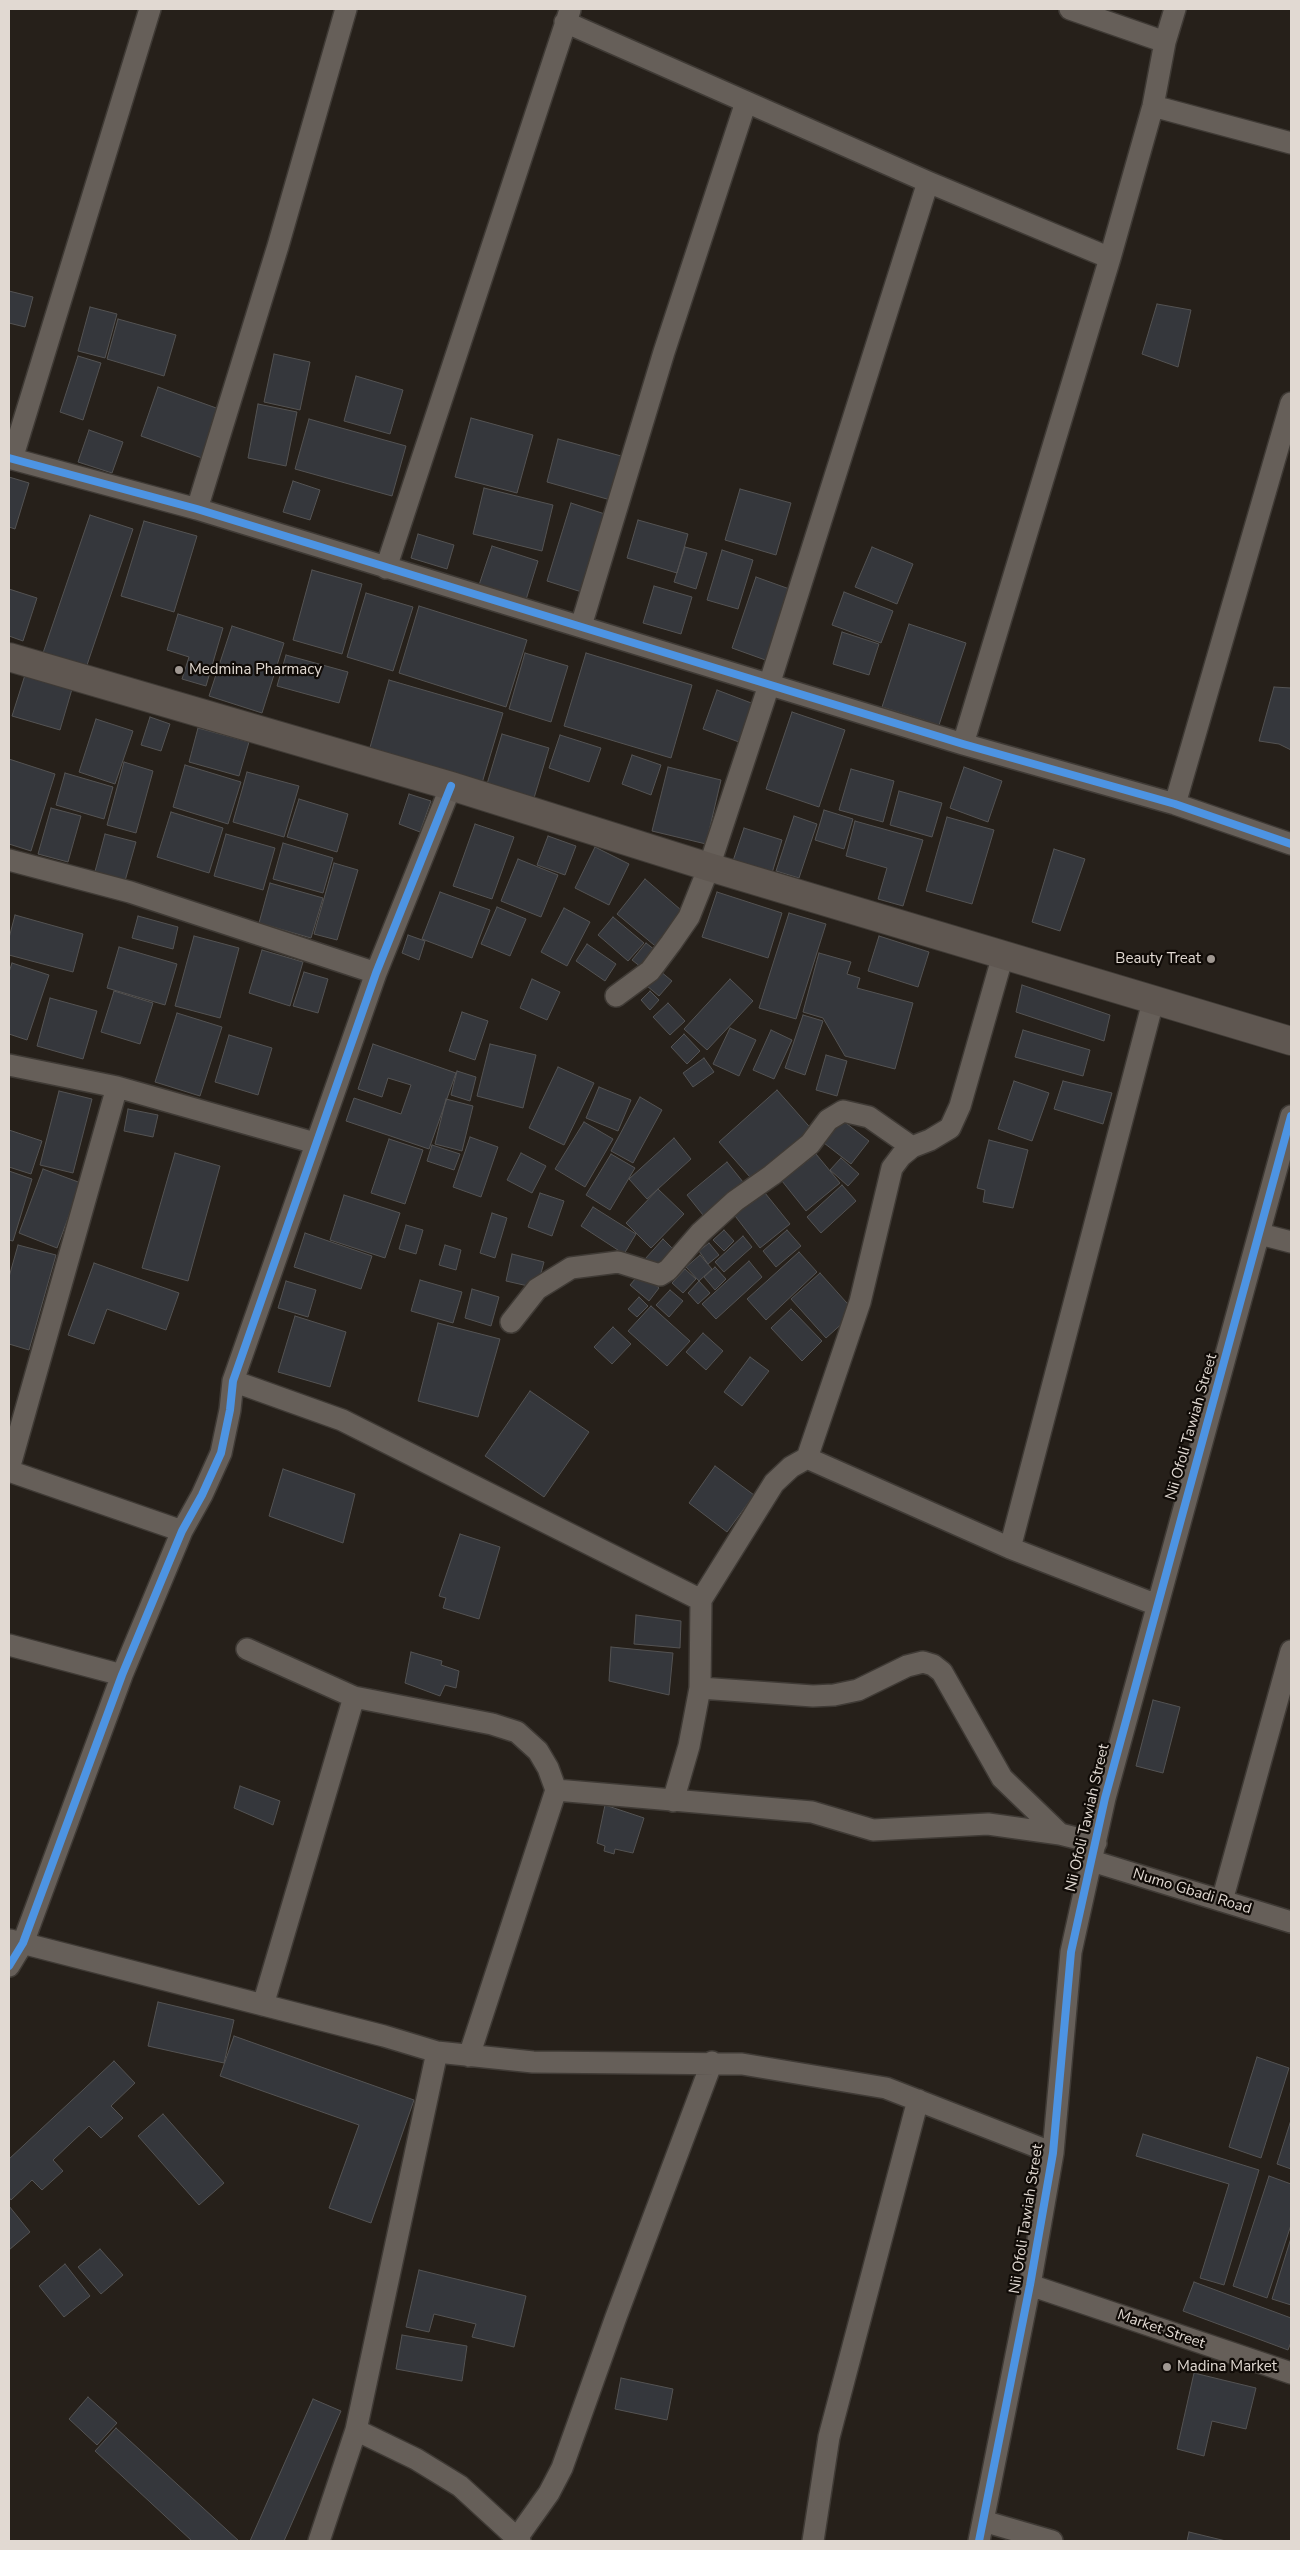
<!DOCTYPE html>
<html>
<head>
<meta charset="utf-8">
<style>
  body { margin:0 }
  #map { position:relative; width:1300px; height:2550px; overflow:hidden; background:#26201a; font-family:"Nunito Sans",sans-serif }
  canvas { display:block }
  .frame { position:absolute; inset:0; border:10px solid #e1d9d2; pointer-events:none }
</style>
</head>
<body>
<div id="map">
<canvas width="1300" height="2550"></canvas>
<div class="frame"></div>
</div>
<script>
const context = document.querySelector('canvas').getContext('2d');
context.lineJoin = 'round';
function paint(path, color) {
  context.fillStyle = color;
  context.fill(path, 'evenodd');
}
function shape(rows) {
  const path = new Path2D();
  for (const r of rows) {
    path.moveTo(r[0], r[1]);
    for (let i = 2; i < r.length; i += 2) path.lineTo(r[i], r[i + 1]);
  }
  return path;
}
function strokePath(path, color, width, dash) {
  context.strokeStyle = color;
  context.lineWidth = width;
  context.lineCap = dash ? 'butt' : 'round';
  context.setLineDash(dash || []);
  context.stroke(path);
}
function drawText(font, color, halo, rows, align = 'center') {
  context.font = font + ' "Nunito Sans",sans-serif';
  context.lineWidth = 4.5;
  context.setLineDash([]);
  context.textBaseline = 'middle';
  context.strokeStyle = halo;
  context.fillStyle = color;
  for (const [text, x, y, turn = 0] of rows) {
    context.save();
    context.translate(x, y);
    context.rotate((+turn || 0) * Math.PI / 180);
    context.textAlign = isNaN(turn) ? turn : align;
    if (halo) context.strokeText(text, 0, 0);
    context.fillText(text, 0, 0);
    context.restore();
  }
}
const building = shape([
  [9,291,33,297,25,327,9,323,9,291],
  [1157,304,1191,310,1178,367,1142,354,1157,304],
  [90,307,117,314,105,358,78,351,90,307],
  [118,319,176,335,164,376,107,359,118,319],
  [274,354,310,362,300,410,264,402,274,354],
  [78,356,101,363,83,420,60,412,78,356],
  [356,376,403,390,390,434,344,421,356,376],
  [158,387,219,409,202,458,141,436,158,387],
  [258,404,297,412,286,466,248,458,258,404],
  [471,418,533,435,517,493,455,477,471,418],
  [309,419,406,446,392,496,295,469,309,419],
  [89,430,123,442,112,473,78,462,89,430],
  [558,439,625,457,614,501,547,482,558,439],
  [9,477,29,483,15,529,9,527,9,477],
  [293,481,320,490,310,520,283,512,293,481],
  [484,488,553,505,542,551,473,534,484,488],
  [740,489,791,503,776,555,725,540,740,489],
  [571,503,611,516,588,594,547,581,571,503],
  [90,515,133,529,86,668,43,653,90,515],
  [638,520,688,534,677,573,627,558,638,520],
  [144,521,197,536,174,612,121,596,144,521],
  [418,534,454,545,447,569,411,558,418,534],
  [492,546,538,561,525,603,478,588,492,546],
  [685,547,707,553,696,589,674,582,685,547],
  [872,547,913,564,897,604,855,587,872,547],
  [722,550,753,560,738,609,707,600,722,550],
  [312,570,362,584,342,654,293,640,312,570],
  [756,577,795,591,771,662,732,648,756,577],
  [654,586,692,597,681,634,643,623,654,586],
  [9,589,37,598,23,641,9,636,9,589],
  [844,592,893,611,881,643,832,625,844,592],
  [366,593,413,607,393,671,347,657,366,593],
  [419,606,527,640,506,707,399,673,419,606],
  [178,614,223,628,206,686,182,679,189,657,167,650,178,614],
  [909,624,966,643,939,725,882,707,909,624],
  [232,626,284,643,262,713,209,696,232,626],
  [842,632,879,644,869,675,833,664,842,632],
  [525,653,568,666,551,722,509,709,525,653],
  [586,653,692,685,671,758,564,726,586,653],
  [286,655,348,672,339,703,277,686,286,655],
  [25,675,72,689,60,730,12,716,25,675],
  [389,680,503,713,482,783,369,751,389,680],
  [1274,687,1291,688,1291,750,1279,744,1259,741,1274,687],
  [717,690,754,704,739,742,703,729,717,690],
  [792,712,845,730,819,807,766,789,792,712],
  [150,717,170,724,161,751,141,745,150,717],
  [96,719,133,731,115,784,79,772,96,719],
  [198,728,249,742,239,776,189,762,198,728],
  [502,734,549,748,534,798,487,784,502,734],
  [560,735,601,748,589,782,549,768,560,735],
  [632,755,661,765,651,795,622,784,632,755],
  [9,759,55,774,31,851,9,844,9,759],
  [124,762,153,771,136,833,107,825,124,762],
  [185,765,241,782,228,824,173,807,185,765],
  [668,767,721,780,706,844,652,831,668,767],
  [964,767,1002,781,988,822,950,808,964,767],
  [851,769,894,781,883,822,839,810,851,769],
  [247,772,299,786,284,837,233,822,247,772],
  [65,773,113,787,104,819,56,805,65,773],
  [899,791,942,803,932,837,890,825,899,791],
  [409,794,431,801,420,832,399,824,409,794],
  [299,799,348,814,337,852,287,837,299,799],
  [51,808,81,816,68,862,38,854,51,808],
  [824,810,853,819,844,849,815,840,824,810],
  [171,812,223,828,209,873,157,857,171,812],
  [794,816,817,824,799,878,776,871,794,816],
  [947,817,994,830,972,904,926,891,947,817],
  [855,821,923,840,903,906,878,899,887,868,846,856,855,821],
  [475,824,514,837,492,899,453,886,475,824],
  [744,828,782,840,772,873,733,861,744,828],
  [105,834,136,842,123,888,93,879,105,834],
  [226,834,275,848,263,890,214,876,226,834],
  [548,836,576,846,565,875,537,865,548,836],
  [283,843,333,858,323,893,273,879,283,843],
  [595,847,629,864,609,905,575,888,595,847],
  [1054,849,1085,859,1060,931,1032,922,1054,849],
  [518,859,558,875,541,917,501,901,518,859],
  [334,863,358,870,337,940,314,934,334,863],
  [645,879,688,916,660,950,617,914,645,879],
  [270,883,323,898,311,938,259,923,270,883],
  [440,892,490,910,472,958,422,939,440,892],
  [717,892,782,913,768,958,702,937,717,892],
  [497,907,526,919,510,956,481,944,497,907],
  [564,908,590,922,567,966,541,952,564,908],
  [789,913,826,924,796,1019,759,1008,789,913],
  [15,915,83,934,73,972,9,955,9,938,15,915],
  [138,916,178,927,173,949,132,938,138,916],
  [613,917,644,943,628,961,598,935,613,917],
  [408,935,425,941,419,960,402,953,408,935],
  [194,936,239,948,220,1018,175,1006,194,936],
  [879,936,929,952,918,987,868,971,879,936],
  [646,943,660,954,646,971,632,960,646,943],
  [587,944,616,964,605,981,576,961,587,944],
  [119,947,177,964,165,1005,107,988,119,947],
  [262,950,303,962,290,1006,249,993,262,950],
  [819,953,851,962,847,974,860,978,857,988,913,1003,895,1069,845,1056,823,1018,803,1012,819,953],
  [12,963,49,975,27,1040,9,1034,9,972,12,963],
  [660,971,672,981,659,996,647,986,660,971],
  [304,972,328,979,318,1013,293,1006,304,972],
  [532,979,560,992,547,1020,520,1008,532,979],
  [730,979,753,1001,707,1050,684,1029,730,979],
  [1022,985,1110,1015,1104,1041,1016,1012,1022,985],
  [114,991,153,1003,140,1044,101,1032,114,991],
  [650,991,659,1000,650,1010,641,1000,650,991],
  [50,998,97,1011,83,1059,37,1046,50,998],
  [668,1003,685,1021,670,1035,653,1017,668,1003],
  [462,1012,488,1021,475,1060,449,1051,462,1012],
  [177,1013,222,1027,200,1096,155,1082,177,1013],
  [803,1015,823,1021,805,1075,785,1068,803,1015],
  [730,1028,756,1040,739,1076,713,1064,730,1028],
  [771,1030,792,1040,774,1079,753,1070,771,1030],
  [1023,1030,1090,1050,1083,1076,1015,1057,1023,1030],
  [684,1034,700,1051,687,1064,671,1047,684,1034],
  [229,1035,272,1048,258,1095,215,1082,229,1035],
  [373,1044,456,1073,429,1149,346,1121,354,1098,401,1114,411,1085,388,1078,382,1097,358,1089,373,1044],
  [490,1044,536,1055,523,1108,477,1096,490,1044],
  [826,1055,847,1061,837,1096,816,1090,826,1055],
  [704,1058,714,1072,693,1087,683,1073,704,1058],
  [558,1067,594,1083,564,1145,529,1128,558,1067],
  [457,1071,476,1077,470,1101,451,1095,457,1071],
  [1014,1081,1049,1093,1032,1141,998,1129,1014,1081],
  [1063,1081,1112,1093,1103,1124,1054,1109,1063,1081],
  [599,1087,631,1100,618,1131,586,1118,599,1087],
  [777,1090,815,1133,757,1185,719,1142,777,1090],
  [59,1091,92,1099,73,1173,40,1165,59,1091],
  [640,1097,662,1110,633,1163,611,1151,640,1097],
  [446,1099,473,1106,462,1151,435,1144,446,1099],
  [128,1109,158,1115,153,1137,124,1131,128,1109],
  [842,1120,869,1141,851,1164,824,1143,842,1120],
  [584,1122,613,1139,585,1187,555,1169,584,1122],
  [9,1130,42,1141,31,1174,9,1167,9,1130],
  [470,1137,498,1147,481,1197,453,1187,470,1137],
  [674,1138,691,1159,647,1199,629,1179,674,1138],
  [389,1139,423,1150,405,1204,371,1193,389,1139],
  [989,1140,1028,1150,1013,1208,983,1202,985,1190,977,1188,989,1140],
  [432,1145,460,1154,454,1170,427,1161,432,1145],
  [175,1153,220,1166,188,1281,142,1268,175,1153],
  [521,1153,546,1166,532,1193,507,1180,521,1153],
  [611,1154,635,1168,610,1210,586,1195,611,1154],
  [816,1154,840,1183,806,1211,782,1181,816,1154],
  [841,1158,859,1174,848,1186,830,1170,841,1158],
  [727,1162,747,1187,707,1220,687,1195,727,1162],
  [43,1169,81,1183,57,1248,19,1233,43,1169],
  [9,1171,32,1179,13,1241,9,1240,9,1171],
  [842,1185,856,1201,821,1233,807,1217,842,1185],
  [761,1188,790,1224,760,1248,732,1212,761,1188],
  [658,1189,684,1214,651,1248,626,1223,658,1189],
  [540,1193,564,1201,552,1236,528,1227,540,1193],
  [344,1195,400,1213,385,1258,330,1240,344,1195],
  [593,1207,636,1234,624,1254,581,1226,593,1207],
  [492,1213,507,1218,495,1258,480,1253,492,1213],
  [406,1225,423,1230,416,1254,399,1249,406,1225],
  [724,1230,734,1241,724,1251,713,1240,724,1230],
  [787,1230,801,1246,776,1267,763,1251,787,1230],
  [305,1233,372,1256,361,1289,294,1267,305,1233],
  [743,1236,752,1247,724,1272,715,1262,743,1236],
  [663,1239,676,1252,658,1271,645,1259,663,1239],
  [709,1243,719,1255,708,1264,699,1251,709,1243],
  [18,1245,56,1255,29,1350,9,1344,9,1277,18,1245],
  [445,1245,461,1250,456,1270,439,1265,445,1245],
  [799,1252,817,1272,766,1320,747,1299,799,1252],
  [512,1254,544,1262,537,1288,506,1281,512,1254],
  [700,1255,712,1269,699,1281,686,1267,700,1255],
  [749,1261,762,1277,716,1319,702,1304,749,1261],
  [94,1263,179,1293,166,1330,107,1309,94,1344,68,1335,94,1263],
  [715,1267,726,1279,715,1290,704,1277,715,1267],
  [685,1269,696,1279,683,1293,672,1283,685,1269],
  [641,1272,659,1288,649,1301,630,1285,641,1272],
  [820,1273,855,1312,826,1338,791,1299,820,1273],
  [420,1280,462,1292,453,1323,411,1311,420,1280],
  [286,1281,316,1290,308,1317,278,1308,286,1281],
  [699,1281,710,1293,698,1304,688,1293,699,1281],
  [472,1289,499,1297,491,1326,465,1318,472,1289],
  [670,1290,683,1301,669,1317,656,1305,670,1290],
  [639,1297,648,1306,637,1317,628,1309,639,1297],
  [651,1306,690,1341,667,1366,628,1331,651,1306],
  [791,1309,822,1341,802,1361,771,1328,791,1309],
  [295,1316,346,1332,330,1387,278,1372,295,1316],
  [438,1323,500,1339,478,1417,418,1401,438,1323],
  [613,1327,631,1344,612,1364,594,1347,613,1327],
  [703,1333,723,1351,706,1370,686,1352,703,1333],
  [750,1357,769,1371,742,1406,724,1392,750,1357],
  [530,1391,589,1432,544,1497,485,1456,530,1391],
  [715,1466,754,1495,727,1532,689,1503,715,1466],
  [283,1469,355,1494,343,1543,269,1516,283,1469],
  [460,1534,500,1547,479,1619,443,1608,446,1598,439,1596,460,1534],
  [636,1615,681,1621,680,1648,634,1644,636,1615],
  [611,1647,673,1653,669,1695,609,1681,611,1647],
  [411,1652,442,1661,441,1665,459,1671,456,1688,445,1685,440,1696,405,1683,411,1652],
  [1153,1700,1180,1707,1163,1773,1136,1766,1153,1700],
  [240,1786,280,1801,273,1825,234,1808,240,1786],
  [605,1805,644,1818,633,1853,615,1849,614,1854,604,1851,605,1846,597,1843,605,1805],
  [158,2002,234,2020,224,2063,148,2046,158,2002],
  [234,2036,414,2100,371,2223,329,2208,359,2125,220,2076,234,2036],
  [1257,2057,1289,2068,1261,2158,1229,2147,1257,2057],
  [114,2061,135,2083,111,2106,123,2118,101,2138,89,2126,53,2160,63,2171,42,2190,32,2180,11,2200,9,2197,9,2159,114,2061],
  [163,2114,224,2183,199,2205,138,2136,163,2114],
  [1291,2120,1291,2169,1277,2164,1291,2120],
  [1143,2134,1259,2170,1224,2285,1200,2278,1229,2184,1136,2156,1143,2134],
  [1269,2176,1291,2184,1291,2225,1267,2298,1233,2286,1269,2176],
  [9,2206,30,2232,9,2250,9,2206],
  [1291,2238,1291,2305,1272,2299,1291,2238],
  [100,2249,123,2275,101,2294,78,2267,100,2249],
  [65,2264,90,2296,64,2317,39,2286,65,2264],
  [419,2270,526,2296,514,2347,472,2337,476,2324,434,2314,429,2332,406,2327,419,2270],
  [1194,2282,1291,2318,1291,2342,1288,2350,1183,2311,1194,2282],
  [402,2335,467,2346,462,2381,396,2369,402,2335],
  [1194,2373,1256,2388,1246,2429,1212,2421,1204,2456,1177,2449,1194,2373],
  [621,2378,673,2389,667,2420,615,2409,621,2378],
  [88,2397,117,2423,97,2445,69,2419,88,2397],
  [313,2399,341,2411,284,2541,250,2541,313,2399],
  [116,2428,239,2541,192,2541,95,2451,116,2428],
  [1189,2532,1226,2541,1187,2541,1189,2532]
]);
paint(building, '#35373c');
strokePath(building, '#545353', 1);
const street = shape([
  [1070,9,1165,42],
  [565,22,928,182,1110,258],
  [1153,106,1291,143],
  [9,458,197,509,963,744,1175,804,1291,844],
  [12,459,150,9],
  [197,509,278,246,346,9],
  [386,568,570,10],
  [581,626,664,352,746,102],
  [963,744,1110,258,1153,106,1165,42,1175,9],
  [1175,804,1291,403],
  [9,860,130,892,376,973],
  [616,996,650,971,671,943,689,917,709,867,769,685,928,182],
  [9,1065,117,1087,315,1143],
  [1260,1234,1291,1242],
  [511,1322,537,1289,571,1268,618,1262,660,1275,668,1270,700,1233,735,1201,772,1175,810,1144,828,1120,843,1111,869,1117,912,1147],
  [233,1381,342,1420,701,1600],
  [807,1458,1010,1548,1157,1605],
  [9,1469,117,1087],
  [9,1471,182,1531],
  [1010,1548,1154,998],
  [9,1645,122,1675],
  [247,1649,354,1697,492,1724,517,1732,538,1751,548,1768,556,1790,469,2056],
  [700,1688,813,1696,834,1695,858,1690,907,1666,923,1662,933,1665,942,1672,1002,1778,1060,1834],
  [556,1790,812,1812,873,1830,988,1824,1060,1834,1096,1843],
  [673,1801,689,1746,700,1688,701,1600,774,1483,791,1467,807,1458,860,1302,892,1168,901,1156,912,1147,930,1140,950,1128,960,1106,1003,955],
  [1092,1861,1291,1922],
  [1222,1901,1291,1651],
  [10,1940,384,2036,437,2052,533,2062,742,2064,886,2088,1053,2153],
  [9,1966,23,1943,122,1675,182,1531,202,1495,221,1453,230,1410,233,1381,376,973,451,786],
  [263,2005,354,1697],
  [1030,2285,1291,2373],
  [356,2430,416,2459,460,2486,520,2541],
  [983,2521,1052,2541],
  [517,2538,549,2493,562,2468,616,2317,712,2062],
  [319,2541,356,2430,437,2052],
  [813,2541,829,2437,918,2100],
  [979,2541,1030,2285,1053,2153,1071,1952,1105,1798,1291,1116]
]);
const secondary = shape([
  [9,657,451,786,709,867,1291,1041]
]);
strokePath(street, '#3f3a35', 24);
strokePath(secondary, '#3f3a35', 30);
strokePath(street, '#665f59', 21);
strokePath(secondary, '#5f5751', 28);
strokePath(shape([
  [9,458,197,509,963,744,1175,804,1291,844],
  [9,1966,23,1943,122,1675,182,1531,202,1495,221,1453,230,1410,233,1381,376,973,451,786],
  [979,2541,1030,2285,1053,2153,1071,1952,1105,1798,1291,1116]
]), '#4d94e3', 8);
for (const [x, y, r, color] of [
  [179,670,5,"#a09892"],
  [1211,959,5,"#a09892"],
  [1167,2367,5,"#a09892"]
]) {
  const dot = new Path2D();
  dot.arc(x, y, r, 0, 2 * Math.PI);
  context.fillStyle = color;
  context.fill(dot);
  strokePath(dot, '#100b07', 2);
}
drawText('15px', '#e1d9d2', '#100b07', [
  ["Medmina Pharmacy",189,670],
  ["Beauty Treat",1201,959,"right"],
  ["Madina Market",1177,2367]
], 'left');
drawText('15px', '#e1d9d2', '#100b07', [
  ["Nii Ofoli Tawiah Street",1192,1427,-74],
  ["Nii Ofoli Tawiah Street",1088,1818,-77],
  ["Numo Gbadi Road",1192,1892,17],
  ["Nii Ofoli Tawiah Street",1027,2219,-81],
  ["Market Street",1161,2330,19]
]);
</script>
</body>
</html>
